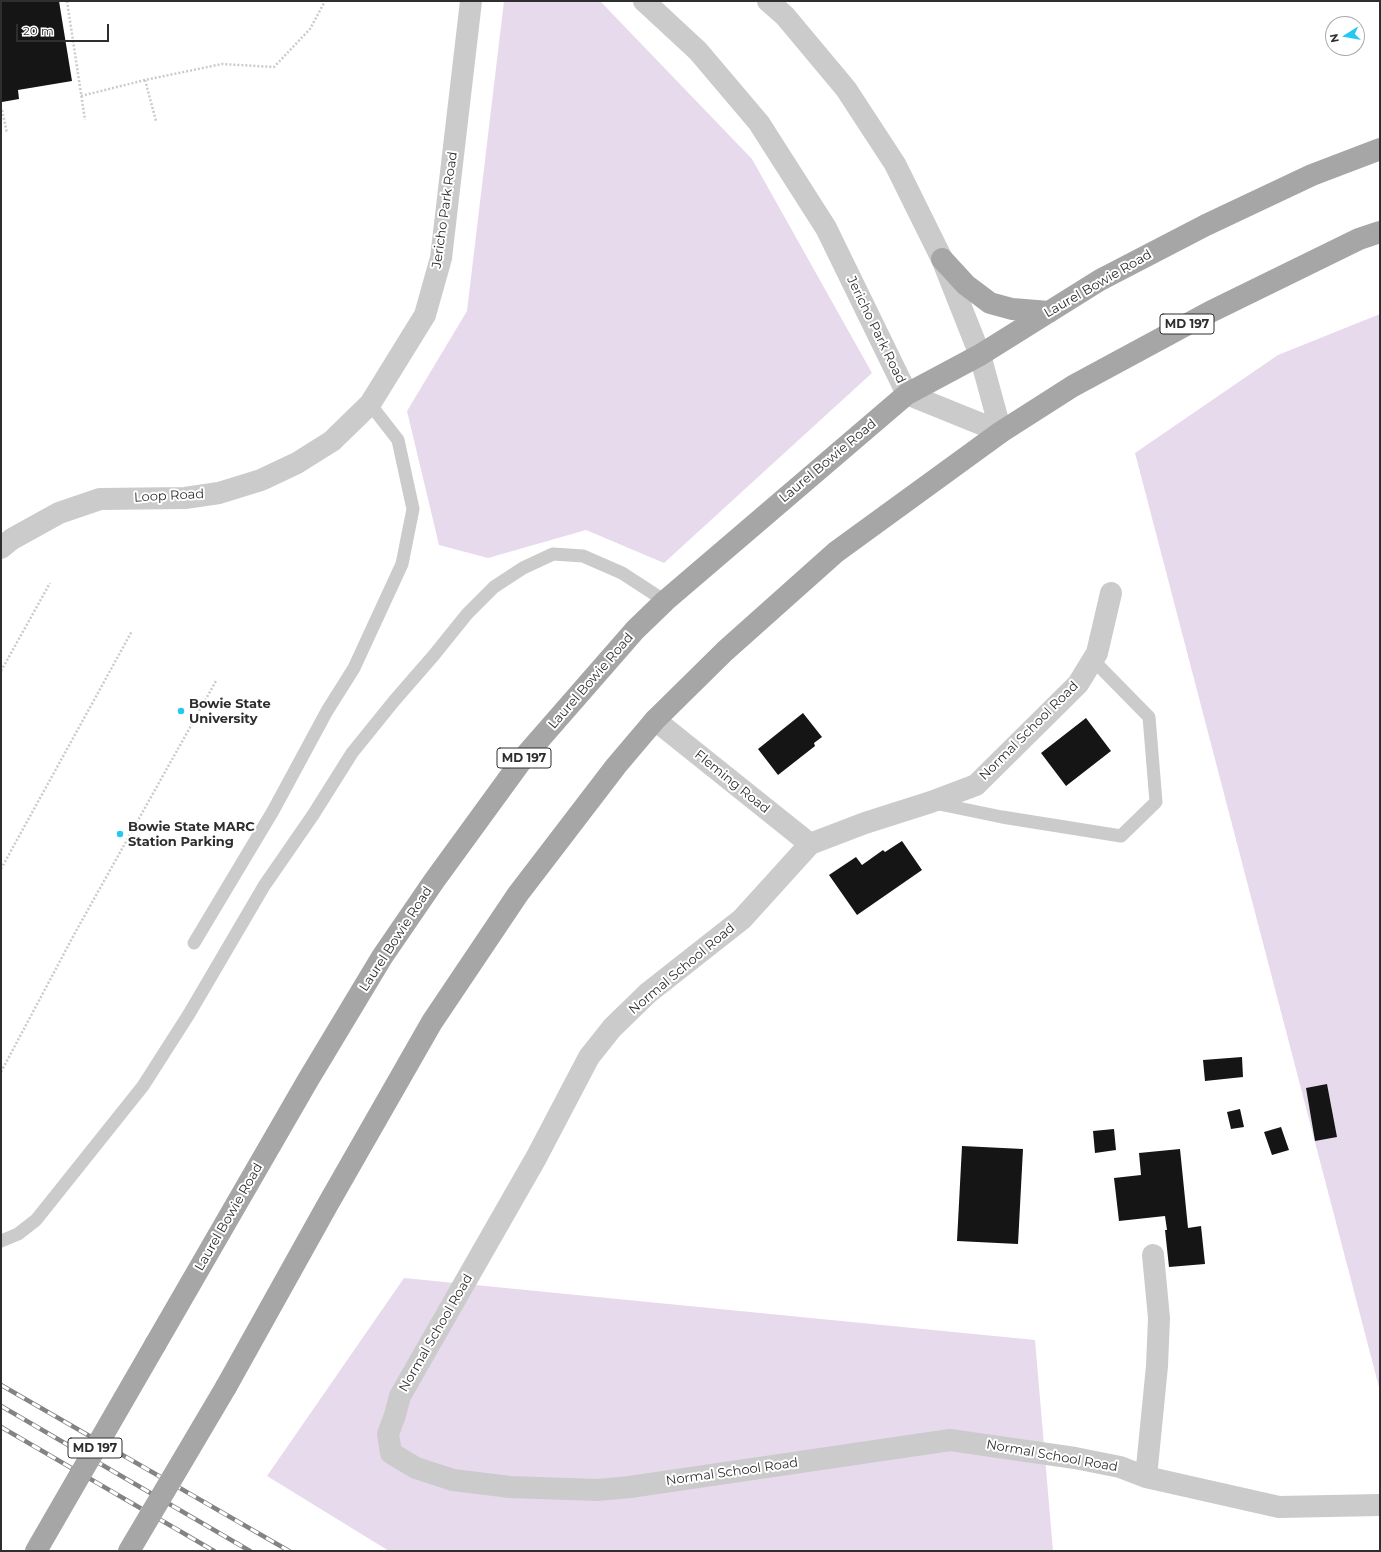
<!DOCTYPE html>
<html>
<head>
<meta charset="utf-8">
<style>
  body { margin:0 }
  #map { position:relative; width:1381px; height:1552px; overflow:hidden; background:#fff; font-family:Montserrat,sans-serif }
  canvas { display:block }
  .frame { position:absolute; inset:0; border:2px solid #2e2e2e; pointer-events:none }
  .north { position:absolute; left:1325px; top:16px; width:40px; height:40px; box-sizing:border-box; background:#fff; border:1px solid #ababab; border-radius:50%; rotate:259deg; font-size:11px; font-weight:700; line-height:16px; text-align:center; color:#2e2e2e }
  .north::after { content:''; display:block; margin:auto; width:14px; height:18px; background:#23c9f2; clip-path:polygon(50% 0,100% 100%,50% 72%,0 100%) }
  .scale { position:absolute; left:16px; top:24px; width:93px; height:18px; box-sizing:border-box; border:2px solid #2e2e2e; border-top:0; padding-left:5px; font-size:12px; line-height:14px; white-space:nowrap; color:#2e2e2e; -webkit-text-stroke:3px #fff; paint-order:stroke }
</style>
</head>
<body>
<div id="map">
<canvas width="1381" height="1552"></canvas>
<div class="frame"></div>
<div class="north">N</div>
<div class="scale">20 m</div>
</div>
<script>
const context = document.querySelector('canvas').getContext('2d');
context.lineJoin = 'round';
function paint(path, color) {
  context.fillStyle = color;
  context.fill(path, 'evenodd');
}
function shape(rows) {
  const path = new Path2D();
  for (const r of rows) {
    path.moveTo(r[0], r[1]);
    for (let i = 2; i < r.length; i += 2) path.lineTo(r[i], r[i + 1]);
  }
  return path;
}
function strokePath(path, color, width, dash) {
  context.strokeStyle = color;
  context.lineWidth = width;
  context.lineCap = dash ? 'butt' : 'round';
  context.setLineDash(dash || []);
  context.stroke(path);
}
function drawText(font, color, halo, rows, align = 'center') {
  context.font = font + ' Montserrat,sans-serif';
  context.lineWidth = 4;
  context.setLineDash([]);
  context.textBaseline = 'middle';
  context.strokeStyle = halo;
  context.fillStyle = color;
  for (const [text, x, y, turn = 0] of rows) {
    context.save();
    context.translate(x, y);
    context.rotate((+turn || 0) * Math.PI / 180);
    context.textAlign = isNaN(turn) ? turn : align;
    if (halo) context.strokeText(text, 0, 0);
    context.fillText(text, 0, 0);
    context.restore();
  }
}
paint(shape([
  [504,1,600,1,752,159,872,373,664,563,586,530,488,558,439,545,407,411,467,311],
  [1380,314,1380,1391,1135,453,1278,355],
  [404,1278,1035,1340,1053,1551,389,1551,267,1476]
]), '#e8daed');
paint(shape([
  [1,1,59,1,72,81,18,90,19,99,2,102],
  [803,713,822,737,814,743,815,746,778,775,758,749],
  [1086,718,1111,751,1066,786,1041,753],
  [902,841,922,870,857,915,829,875,856,857,862,865,883,850,885,852],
  [1242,1057,1243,1077,1205,1081,1203,1060],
  [1327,1084,1337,1137,1315,1141,1306,1088],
  [1240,1109,1244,1127,1231,1129,1227,1112],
  [1281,1127,1289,1150,1272,1155,1264,1132],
  [1114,1129,1116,1150,1095,1153,1093,1131],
  [962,1146,1023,1149,1018,1244,957,1241],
  [1180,1149,1188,1228,1201,1226,1205,1264,1169,1267,1165,1230,1167,1230,1165,1216,1119,1221,1114,1178,1141,1175,1139,1153]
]), '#151515');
strokePath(shape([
  [67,1,85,120],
  [145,80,156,121],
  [81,96,145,80,222,64,274,67,310,29,325,1],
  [2,110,7,133],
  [1,671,50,583],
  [1,869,132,631],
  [1,1072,76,931,216,681]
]), '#cbcbcb', 2.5, [2, 2]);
strokePath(shape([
  [934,803,1002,817,1121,836,1156,802,1149,717,1093,660],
  [194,943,273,811,327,711,354,668,402,564,413,509,398,440,370,404],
  [1,1241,18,1234,36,1220,143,1086,189,1014,264,886,313,815,352,753,394,701,434,655,467,614,494,587,523,568,553,554,583,556,622,573,665,601]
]), '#cbcbcb', 13);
strokePath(shape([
  [1,548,12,539,59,513,100,499,185,498,219,493,261,480,297,463,332,441,370,404,425,315,441,258,471,1],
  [1111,593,1097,653,1078,684,976,785,931,802,865,823,810,844,742,919,648,993,612,1028,589,1057,536,1158,400,1396,395,1415,388,1434,391,1453,416,1468,453,1480,510,1487,597,1490,630,1487,950,1440,1075,1458,1120,1467,1146,1477,1279,1507,1380,1505],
  [655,720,810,844],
  [1146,1477,1157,1366,1159,1318,1153,1255]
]), '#cbcbcb', 22);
strokePath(shape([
  [644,1,698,51,759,123,826,228,907,394,1001,432],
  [768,1,785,16,846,89,895,164,942,259,980,355,1001,432]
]), '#cbcbcb', 22);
strokePath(shape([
  [942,259,966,285,990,303,1012,309,1049,312],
  [155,1345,308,1080,382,957,434,881,525,756,635,630,665,601,907,394,980,355,1100,280,1206,225,1312,175,1380,149],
  [226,1387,328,1204,432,1022,518,894,616,766,655,720,725,651,836,552,1001,432,1073,386,1210,312,1359,239,1380,232]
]), '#a6a6a6', 22);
const rail = shape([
  [1,1385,289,1551],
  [1,1406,250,1551],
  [1,1427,214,1551]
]);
strokePath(rail, '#838383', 4.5);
strokePath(rail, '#fff', 3, [9]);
strokePath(shape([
  [36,1551,155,1345],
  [129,1551,226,1387]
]), '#a6a6a6', 22);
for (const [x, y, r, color] of [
  [181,711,4,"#23c9f2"],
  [120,834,4,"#23c9f2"]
]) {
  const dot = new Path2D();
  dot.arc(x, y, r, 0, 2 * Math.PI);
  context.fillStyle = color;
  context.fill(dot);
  strokePath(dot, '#fff', 1.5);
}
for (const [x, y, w] of [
  [1187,324,54],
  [524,758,54],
  [95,1448,54]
]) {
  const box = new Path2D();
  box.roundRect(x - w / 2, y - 10, w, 20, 3);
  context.fillStyle = '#fff';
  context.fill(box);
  strokePath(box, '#2e2e2e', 1);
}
drawText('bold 12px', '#2e2e2e', null, [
  ["MD 197",1187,324],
  ["MD 197",524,758],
  ["MD 197",95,1448]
]);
drawText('13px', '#2e2e2e', '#fff', [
  ["Jericho Park Road",445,210,-82],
  ["Laurel Bowie Road",1098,284,-30],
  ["Jericho Park Road",876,330,64],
  ["Laurel Bowie Road",828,461,-40],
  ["Loop Road",169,496,-3],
  ["Laurel Bowie Road",591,681,-49],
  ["Normal School Road",1029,731,-45],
  ["Fleming Road",732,782,39],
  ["Laurel Bowie Road",396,939,-57],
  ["Normal School Road",682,969,-40],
  ["Laurel Bowie Road",229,1217,-60],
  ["Normal School Road",436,1333,-60],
  ["Normal School Road",1052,1456,10],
  ["Normal School Road",732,1472,-8]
]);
drawText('bold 13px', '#2e2e2e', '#fff', [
  ["Bowie State",189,704],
  ["University",189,719],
  ["Bowie State MARC",128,827],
  ["Station Parking",128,842]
], 'left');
</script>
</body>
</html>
